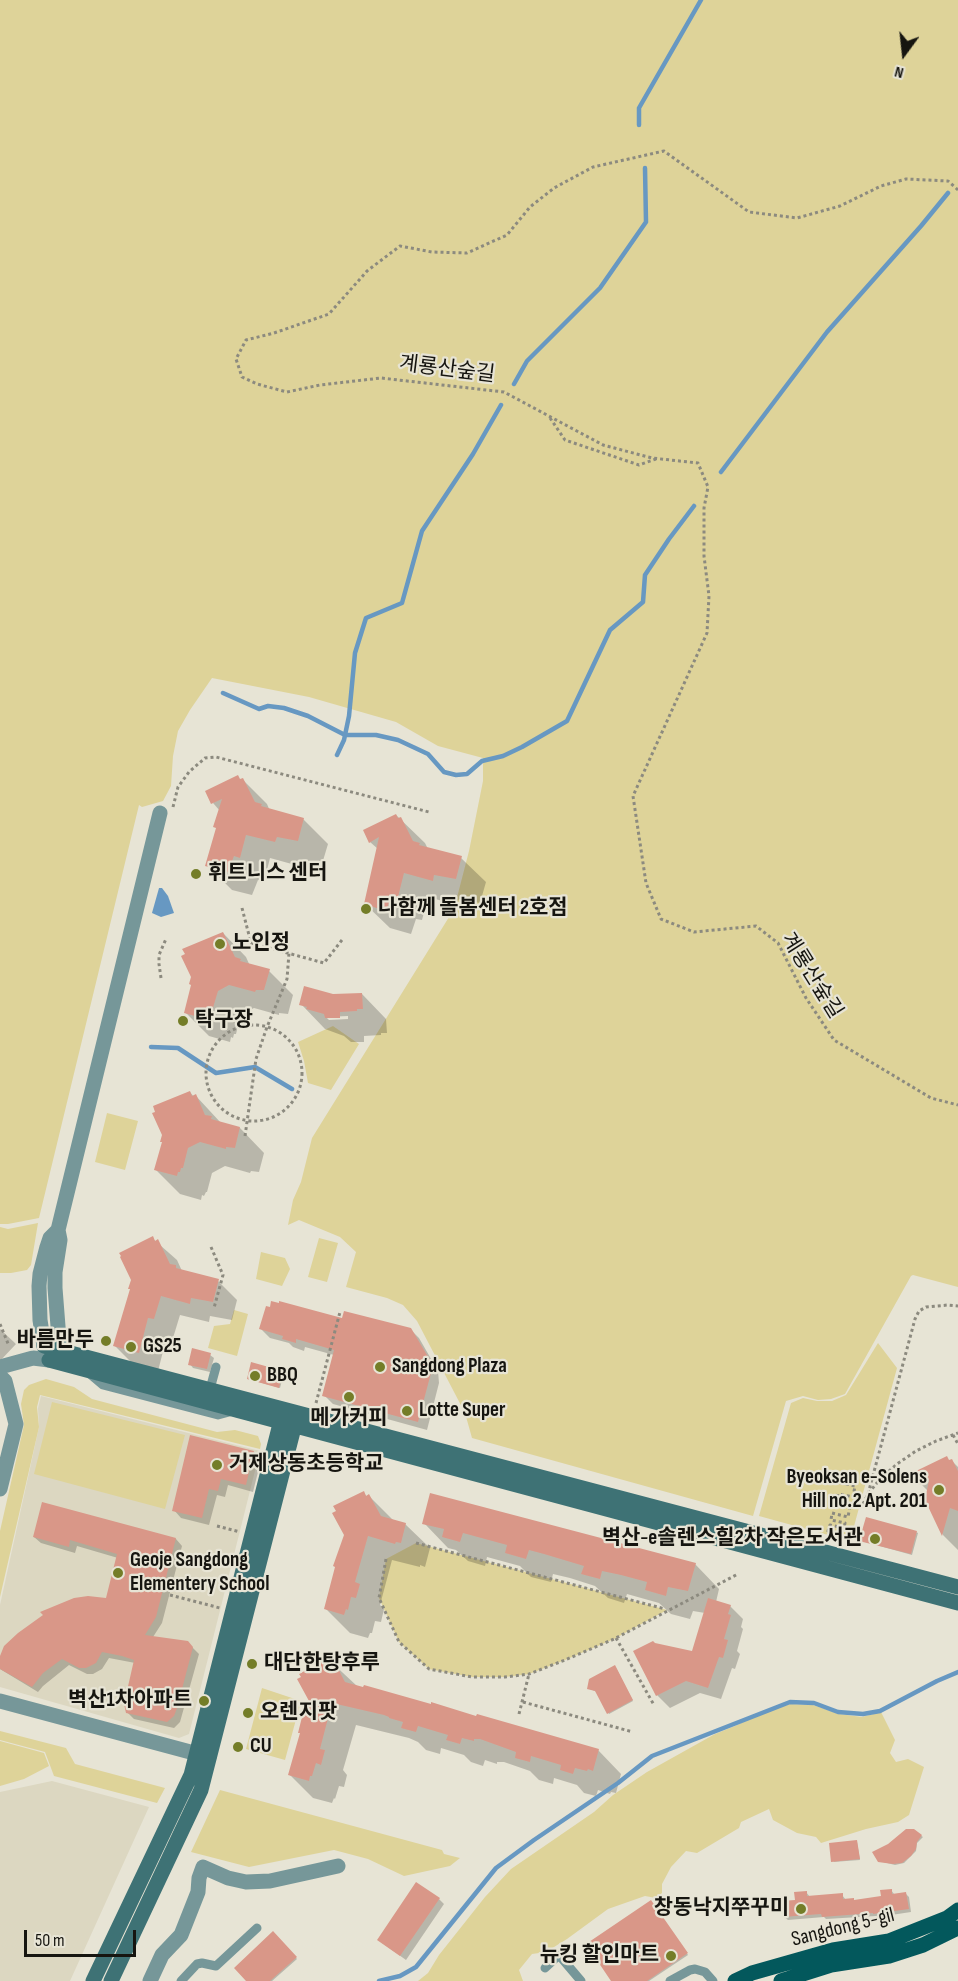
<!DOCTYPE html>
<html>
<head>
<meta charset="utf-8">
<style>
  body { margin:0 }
  #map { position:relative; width:958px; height:1981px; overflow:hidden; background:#e7e4d5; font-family:"Sofia Sans Condensed",sans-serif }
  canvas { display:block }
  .north { position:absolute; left:874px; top:24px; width:60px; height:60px; -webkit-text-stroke:4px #e7e4d5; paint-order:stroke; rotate:195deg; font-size:16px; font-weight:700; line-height:24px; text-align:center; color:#161510 }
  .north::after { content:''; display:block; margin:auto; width:21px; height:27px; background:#161510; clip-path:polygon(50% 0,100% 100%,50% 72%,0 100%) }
  .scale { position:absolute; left:24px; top:1930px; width:112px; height:27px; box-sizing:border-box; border:3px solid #161510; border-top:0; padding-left:8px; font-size:18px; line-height:21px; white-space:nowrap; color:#161510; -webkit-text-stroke:4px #e7e4d5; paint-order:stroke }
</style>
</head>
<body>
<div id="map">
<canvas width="958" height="1981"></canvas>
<div class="north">N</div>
<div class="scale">50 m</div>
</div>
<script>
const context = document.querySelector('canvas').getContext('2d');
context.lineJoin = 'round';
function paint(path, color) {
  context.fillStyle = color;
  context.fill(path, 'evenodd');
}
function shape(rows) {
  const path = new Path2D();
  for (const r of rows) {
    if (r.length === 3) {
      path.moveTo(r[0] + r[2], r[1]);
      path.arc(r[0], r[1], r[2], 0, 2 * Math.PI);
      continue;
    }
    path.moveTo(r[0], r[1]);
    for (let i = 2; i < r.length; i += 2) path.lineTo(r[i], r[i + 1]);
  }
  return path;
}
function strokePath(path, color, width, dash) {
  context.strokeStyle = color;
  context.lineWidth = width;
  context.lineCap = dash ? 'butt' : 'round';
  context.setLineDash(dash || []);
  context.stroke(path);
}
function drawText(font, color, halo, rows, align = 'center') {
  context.font = font + ' "Sofia Sans Condensed","Noto Sans KR",sans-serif';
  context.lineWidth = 4.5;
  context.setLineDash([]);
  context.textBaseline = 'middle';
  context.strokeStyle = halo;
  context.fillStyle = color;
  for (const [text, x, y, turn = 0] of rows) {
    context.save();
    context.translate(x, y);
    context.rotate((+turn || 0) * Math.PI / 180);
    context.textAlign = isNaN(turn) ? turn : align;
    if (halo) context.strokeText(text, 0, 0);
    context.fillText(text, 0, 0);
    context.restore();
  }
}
paint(shape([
  [41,1396,260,1451,189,1734,179,1738,0,1687,0,1605,39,1427,38,1408],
  [52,1781,149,1807,70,1981,0,1981,0,1792]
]), '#dcd7c1');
paint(shape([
  [0,0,958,0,958,1287,913,1275,911,1276,845,1394,831,1399,818,1400,803,1396,786,1401,753,1516,472,1438,465,1413,417,1321,403,1305,387,1298,346,1287,356,1252,340,1237,299,1220,288,1225,293,1200,301,1182,312,1138,454,909,469,851,483,781,483,758,438,746,396,722,309,697,212,678,190,710,178,731,173,756,171,786,163,801,142,807,139,805,39,1218,8,1224,0,1224],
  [333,1026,359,1044,331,1090,308,1083,304,1061,298,1042],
  [107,1113,138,1121,125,1170,95,1162],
  [38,1223,31,1265,27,1270,11,1273,0,1273,0,1227,8,1229],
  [319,1238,338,1243,327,1282,308,1277],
  [261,1252,285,1258,290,1269,282,1286,256,1279],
  [234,1310,248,1314,237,1356,208,1348,214,1326,230,1324],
  [878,1343,897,1368,850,1541,759,1516,791,1403,803,1398,817,1401,832,1401,846,1395],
  [46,1379,74,1387,92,1399,217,1432,235,1430,258,1436,261,1444,260,1449,40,1395,37,1407,39,1427,0,1597,0,1531,24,1425,21,1404,24,1390,29,1385],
  [52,1402,185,1435,165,1509,34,1474],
  [416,1543,593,1590,667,1610,614,1639,565,1660,529,1674,505,1677,472,1677,429,1669,399,1642,379,1598,386,1559],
  [262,1688,301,1701,285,1760,246,1749],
  [790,1704,813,1705,839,1714,862,1717,881,1712,895,1740,890,1753,896,1762,908,1759,924,1767,909,1815,898,1822,866,1829,821,1843,816,1837,797,1833,773,1820,769,1809,741,1822,739,1828,697,1853,686,1851,671,1867,662,1884,662,1893,656,1898,645,1896,608,1909,567,1939,546,1952,532,1954,519,1970,523,1981,418,1981,428,1973,439,1955,485,1897,511,1869,594,1812,613,1795,647,1772,715,1734,735,1726,756,1716],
  [0,1731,66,1748,75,1764,165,1788,157,1803,54,1776,45,1752,0,1740],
  [0,1741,44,1753,49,1766,24,1779,0,1786],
  [220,1790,442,1850,444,1854,460,1858,450,1866,404,1876,368,1859,334,1850,249,1867,191,1852]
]), '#ded399');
paint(shape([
  [159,888,162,888,168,896,174,913,161,917,152,913]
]), '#6798c2');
paint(shape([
  [243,780,267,804,270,811,303,819,328,844,322,864,301,860,299,866,270,858,264,882,258,880,252,895,232,890,207,865,217,829,220,811,213,803],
  [396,815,425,843,428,849,461,858,486,882,480,903,459,899,457,905,428,897,422,920,416,919,411,934,390,928,365,904,378,849,370,842],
  [223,933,246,957,250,966,269,971,293,995,288,1014,279,1013,279,1015,254,1008,241,1014,236,1034,234,1034,233,1038,231,1037,230,1042,209,1036,185,1012],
  [362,994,386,1019,387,1033,381,1033,381,1035,364,1036,364,1042,351,1042,344,1036,325,1029,301,1004,333,995],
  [348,1016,348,1019,329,1020,326,1017],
  [190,1092,194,1097,196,1096,221,1123,240,1128,264,1153,259,1172,251,1171,250,1173,225,1166,212,1173,207,1192,206,1192,204,1196,202,1195,201,1200,180,1194,156,1170,163,1143,161,1141],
  [152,1238,177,1260,182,1271,218,1281,237,1300,232,1320,210,1316,209,1322,180,1315,173,1338,167,1336,158,1371,134,1365,115,1346],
  [280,1305,343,1320,410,1329,419,1338,438,1371,439,1383,427,1430,333,1404,324,1395,334,1355,305,1347,304,1351,293,1347,289,1343,270,1338,261,1329],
  [0,1329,16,1344,0,1361],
  [210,1355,214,1358,210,1372,193,1368,190,1364],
  [283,1372,284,1373,280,1388,248,1379],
  [254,1452,261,1460,253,1492,228,1485,225,1497,217,1495,209,1525,181,1518,174,1510],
  [952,1461,958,1467,958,1550,943,1535,926,1499,928,1491,921,1484],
  [364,1493,367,1497,369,1496,394,1521,405,1524,430,1548,425,1567,420,1565,420,1567,392,1560,380,1605,384,1609,381,1622,375,1621,372,1633,370,1633,368,1638,350,1633,325,1608],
  [424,1523,695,1564,719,1589,716,1602,730,1606,743,1619,741,1627,743,1629,737,1651,740,1654,735,1669,732,1668,721,1699,700,1693,670,1708,657,1695,656,1645,693,1653,705,1613,693,1611,690,1619,671,1614,659,1603,627,1594,624,1603,608,1598,595,1586,570,1578,553,1574,551,1582,531,1577,520,1566,487,1557,485,1566,468,1561,456,1550,448,1548],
  [916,1532,918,1533,912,1555,862,1541],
  [34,1537,176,1539,182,1546,162,1623,153,1637,188,1643,199,1654,180,1722,174,1728,134,1719,127,1712,135,1663,130,1662,109,1658,102,1669,93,1674,87,1674,69,1665,43,1686,38,1692,0,1669,0,1659,107,1600,118,1558,77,1546,75,1553,41,1543],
  [328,1659,357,1686,598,1750,621,1774,616,1793,611,1792,610,1794,598,1790,596,1796,584,1793,577,1785,554,1778,553,1784,539,1780,530,1771,504,1762,497,1762,497,1764,485,1760,483,1766,471,1762,464,1755,441,1748,440,1754,426,1750,418,1742,409,1738,356,1725,343,1770,347,1775,344,1787,339,1786,335,1799,334,1798,332,1803,313,1798,290,1775],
  [616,1668,633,1701,609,1714,597,1692,590,1689],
  [914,1831,923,1837,917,1843,916,1851,904,1863,895,1865,879,1861],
  [857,1842,860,1860,833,1862],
  [891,1890,894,1894,906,1894,909,1897,911,1912,878,1917,876,1916,826,1919,824,1917,788,1920,784,1917,806,1892,810,1897,842,1895,846,1900,855,1901,883,1897],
  [439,1899,444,1904,406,1960,378,1940],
  [651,1902,688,1955,649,1981,613,1981],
  [273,1933,297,1959,272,1981,248,1981]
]), '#0003');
strokePath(shape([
  [639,125,639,108,701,0],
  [514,384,527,361,600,288,646,222,645,168],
  [721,472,827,332,921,226,948,193],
  [223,693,259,709,268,706,284,708,308,716,345,735,376,735,398,740,428,754,444,772,456,775,467,774,482,761,503,756,522,747,567,721,610,630,643,602,645,575,669,539,694,506],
  [337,755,344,740,349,716,355,653,366,618,402,603,422,531,473,454,501,405],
  [151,1047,178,1048,216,1073,255,1067,292,1089],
  [379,1981,400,1976,416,1967,496,1868,534,1840,618,1783,652,1756,790,1702,814,1703,838,1712,863,1714,880,1711,937,1681,958,1672]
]), '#6798c2', 4.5);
paint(shape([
  [238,775,240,779,243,778,255,802,262,804,261,806,304,818,298,841,277,837,275,842,246,835,240,858,234,856,228,872,205,866,216,828,213,827,222,799,211,804,205,791],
  [396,814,398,818,401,817,413,841,420,843,419,845,462,856,456,879,434,875,433,881,404,873,398,897,392,895,386,911,364,904,379,837,369,843,363,830],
  [223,932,235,957,241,959,240,961,270,969,264,990,256,990,255,992,229,985,218,991,212,1011,210,1011,209,1015,208,1014,206,1019,184,1013,191,985,189,984,191,977,181,956,185,954,182,949],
  [304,986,333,994,362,993,363,1009,357,1009,357,1011,340,1012,340,1018,325,1018,324,1014,306,1009,307,1007,299,1005],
  [190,1091,192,1096,196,1094,205,1115,212,1116,211,1119,240,1127,235,1148,226,1147,226,1149,200,1142,188,1148,183,1168,181,1168,180,1172,178,1172,177,1176,154,1170,162,1142,160,1142,162,1135,152,1113,155,1112,153,1106],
  [153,1236,155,1241,158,1239,170,1264,176,1265,176,1268,219,1279,213,1302,191,1298,190,1304,161,1296,154,1319,148,1318,139,1353,113,1346,130,1289,128,1289,131,1280,120,1257,121,1256,119,1253],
  [271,1301,279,1303,279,1301,342,1318,344,1311,411,1328,430,1360,431,1373,418,1422,322,1396,334,1350,296,1339,296,1343,282,1339,283,1336,259,1329,266,1306,270,1307],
  [192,1348,211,1353,207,1369,188,1365],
  [251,1362,283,1371,279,1388,247,1379],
  [190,1435,254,1451,246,1485,221,1479,218,1491,209,1489,202,1518,172,1511],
  [947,1456,949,1460,952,1459,958,1471,958,1511,950,1508,942,1536,925,1500,929,1480,920,1485,914,1472],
  [364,1491,366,1496,369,1494,381,1516,406,1523,401,1543,396,1542,395,1544,368,1536,355,1582,360,1584,356,1598,351,1597,348,1610,346,1609,344,1615,324,1609,335,1567,333,1566,344,1535,332,1513,336,1511,333,1506],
  [430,1493,696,1563,688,1591,668,1587,666,1596,645,1590,647,1582,621,1575,602,1571,600,1579,581,1574,584,1566,544,1554,529,1550,526,1559,505,1553,507,1545,463,1533,460,1542,442,1537,444,1529,422,1524],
  [42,1502,176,1538,156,1617,145,1635,188,1641,193,1647,177,1708,174,1716,167,1722,126,1713,124,1704,134,1660,122,1656,102,1652,96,1663,86,1668,79,1668,62,1659,43,1673,32,1687,0,1669,0,1656,4,1646,18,1633,43,1615,40,1612,74,1598,88,1596,106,1598,117,1554,70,1540,69,1547,33,1537],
  [866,1517,917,1531,911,1554,859,1541],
  [708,1598,731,1605,728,1614,731,1615,724,1639,728,1640,723,1658,719,1657,708,1688,686,1681,656,1696,633,1651,653,1641,655,1643,692,1651],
  [329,1658,331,1662,334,1661,345,1682,363,1687,364,1685,431,1704,431,1702,476,1716,477,1714,599,1749,593,1771,588,1769,587,1771,575,1768,573,1774,560,1770,561,1765,531,1756,530,1762,515,1758,516,1752,480,1739,474,1739,474,1741,462,1738,460,1744,446,1740,448,1735,418,1726,416,1732,401,1728,403,1722,389,1718,389,1717,384,1715,332,1703,320,1749,325,1750,321,1765,316,1763,312,1776,310,1776,309,1781,288,1775,300,1733,298,1733,302,1717,304,1717,309,1701,297,1679,301,1677,299,1674],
  [615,1665,633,1700,607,1714,595,1691,587,1689,589,1679],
  [906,1829,914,1829,922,1835,917,1842,916,1849,911,1856,902,1863,893,1864,878,1862,872,1852,888,1844],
  [857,1840,860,1859,831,1862,829,1843],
  [416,1882,440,1898,400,1956,377,1940],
  [892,1889,892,1894,906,1892,909,1909,873,1914,873,1913,822,1917,821,1914,783,1917,781,1901,795,1900,794,1892,807,1891,807,1896,843,1893,843,1899,854,1898,854,1900,881,1896,880,1890],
  [651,1900,688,1953,647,1981,611,1981,586,1944],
  [273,1931,297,1957,270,1981,246,1981,234,1968]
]), '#d99788');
strokePath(shape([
  [958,190,948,181,906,179,881,186,840,206,797,218,749,212,664,151,593,167,554,188,530,207,507,235,467,253,432,252,400,246,367,271,329,314,274,333,246,340,236,359,242,377,257,384,287,392,320,385,381,378,504,392,603,445,652,458,698,463,708,487,704,508,704,556,709,596,707,633,633,796,646,883,661,919,694,932,756,926,778,943,806,998,834,1040,931,1098,958,1105],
  [550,418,565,440,639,465,656,459],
  [173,807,178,787,189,772,205,758,216,757,429,812],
  [242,908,251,943,324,963,342,940],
  [161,978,159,964,159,955,166,939],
  [254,1073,48],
  [245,1136,256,1059,267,1027,287,979,289,953],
  [211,1247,223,1275,214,1308],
  [0,1324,9,1346],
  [316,1403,340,1312],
  [953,1435,958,1444],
  [833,1474,837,1482,855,1486,853,1497,838,1494,836,1503,850,1506,848,1517,832,1513,831,1520,845,1523,844,1528,830,1525,828,1531,843,1535,841,1543],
  [868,1494,915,1319,919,1311,926,1307,948,1305,958,1306],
  [863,1504,868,1494,880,1479,897,1464,916,1451,936,1441,958,1433],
  [217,1526,240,1532],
  [416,1543,665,1609],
  [386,1559,379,1598,399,1642,429,1669,472,1677,505,1677,529,1674,565,1660,614,1639,738,1574],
  [170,1595,220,1608],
  [616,1638,654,1705],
  [523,1702,633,1732],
  [519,1714,529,1674]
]), '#8c8a7f', 3, [3, 3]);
strokePath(shape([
  [90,1374,103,1385,218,1415,233,1411],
  [210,1389,216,1367],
  [545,1968,559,1955,581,1981],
  [181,1981,197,1964,202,1963,216,1966,257,1928],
  [670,1981,690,1970,695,1969,705,1972,713,1981]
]), '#769799', 9);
strokePath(shape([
  [48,1357,44,1346,40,1320,39,1286,40,1274,47,1247,50,1238,58,1230],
  [66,1360,59,1339,55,1288,55,1272,60,1240,58,1230,160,813],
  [0,1367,33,1358,49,1360],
  [0,1376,5,1381,16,1424,0,1489],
  [0,1701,209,1757],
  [150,1981,162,1955,181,1935,198,1892,199,1878,203,1867,228,1878,246,1882,270,1881,338,1866]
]), '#769799', 15);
strokePath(shape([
  [44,1346,958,1587],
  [49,1360,958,1603],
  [93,1981,191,1775,283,1412],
  [111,1981,201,1790,297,1416]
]), '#3e7275', 15);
strokePath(shape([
  [735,1981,752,1973,833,1950,889,1941,947,1918,958,1910],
  [781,1981,831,1965,889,1956,923,1945,958,1928]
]), '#03585c', 15);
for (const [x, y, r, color] of [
  [196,874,6,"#747d28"],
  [366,909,6,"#747d28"],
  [220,944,6,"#747d28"],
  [183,1021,6,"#747d28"],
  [106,1341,6,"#747d28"],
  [131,1347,6,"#747d28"],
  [380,1367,6,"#747d28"],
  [255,1376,6,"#747d28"],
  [349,1397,6,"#747d28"],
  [407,1411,6,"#747d28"],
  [217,1465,6,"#747d28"],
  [939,1490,6,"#747d28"],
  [875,1539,6,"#747d28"],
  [118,1573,6,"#747d28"],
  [252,1664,6,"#747d28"],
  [204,1701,6,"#747d28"],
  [248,1713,6,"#747d28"],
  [238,1747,6,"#747d28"],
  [801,1909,6,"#747d28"],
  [671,1956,6,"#747d28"]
]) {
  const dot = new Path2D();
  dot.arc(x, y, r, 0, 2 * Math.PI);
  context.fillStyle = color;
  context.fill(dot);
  strokePath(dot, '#e7e4d5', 2);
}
drawText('21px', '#161510', '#e7e4d5', [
  ["계룡산숲길",447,370,7],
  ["계룡산숲길",811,976,58],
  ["Sangdong 5-gil",843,1928,-14]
]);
drawText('bold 21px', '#161510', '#e7e4d5', [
  ["휘트니스 센터",208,874],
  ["다함께 돌봄센터 2호점",378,909],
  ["노인정",232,944],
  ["탁구장",195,1021],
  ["바름만두",94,1341,"right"],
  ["GS25",143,1347],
  ["Sangdong Plaza",392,1367],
  ["BBQ",267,1376],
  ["Lotte Super",419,1411],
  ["메가커피",349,1419,"center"],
  ["거제상동초등학교",229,1465],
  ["Byeoksan e-Solens",927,1478,"right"],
  ["Hill no.2 Apt. 201",927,1502,"right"],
  ["벽산-e솔렌스힐2차 작은도서관",863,1539,"right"],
  ["Geoje Sangdong",130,1561],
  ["Elementery School",130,1585],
  ["대단한탕후루",264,1664],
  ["벽산1차아파트",192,1701,"right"],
  ["오렌지팟",260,1713],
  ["CU",250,1747],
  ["창동낙지쭈꾸미",789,1909,"right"],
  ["뉴킹 할인마트",659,1956,"right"]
], 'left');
</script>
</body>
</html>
